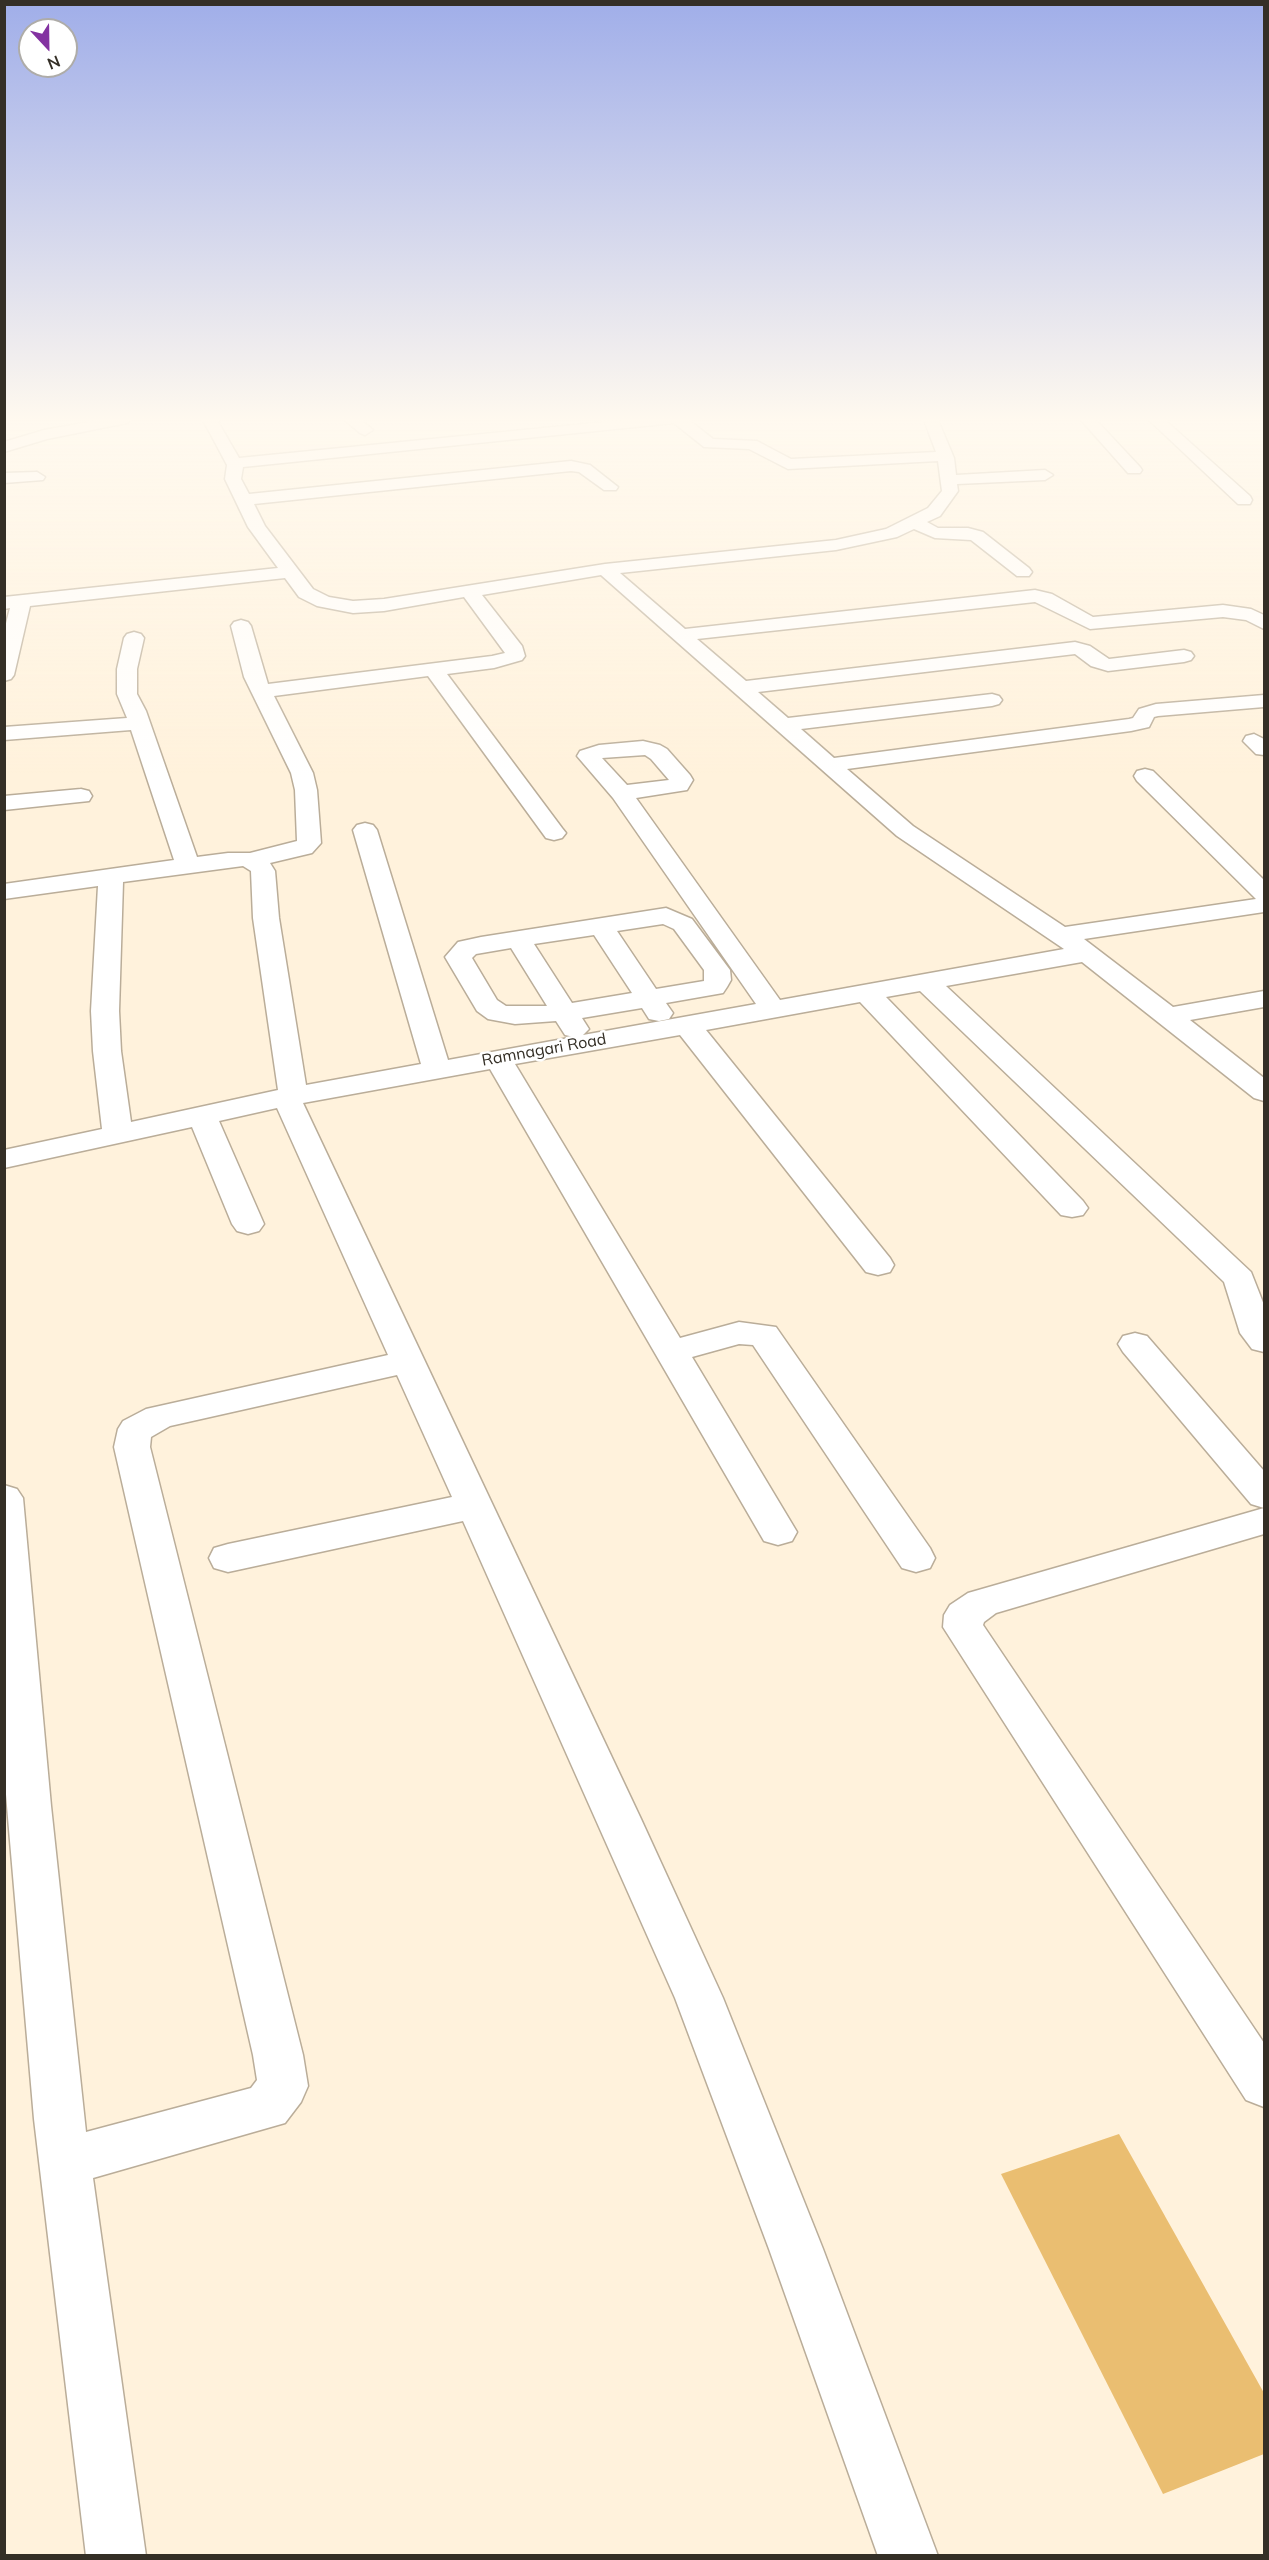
<!DOCTYPE html>
<html>
<head>
<meta charset="utf-8">
<style>
  body { margin:0 }
  #map { position:relative; width:1269px; height:2560px; overflow:hidden; background:#fff2dc; font-family:Mulish,sans-serif }
  canvas { display:block }
  .frame { position:absolute; inset:0; border:6px solid #342f26; pointer-events:none }
  .north { position:absolute; left:18px; top:18px; width:60px; height:60px; box-sizing:border-box; background:#fff; border:2px solid #aeaca8; border-radius:50%; rotate:158deg; font-size:16px; font-weight:700; line-height:24px; text-align:center; color:#342f26 }
  .north::after { content:''; display:block; margin:auto; width:21px; height:27px; background:#8332a1; clip-path:polygon(50% 0,100% 100%,50% 72%,0 100%) }
</style>
</head>
<body>
<div id="map">
<canvas width="1269" height="2560"></canvas>
<div class="frame"></div>
<div class="north">N</div>
</div>
<script>
const context = document.querySelector('canvas').getContext('2d');
context.lineJoin = 'round';
function paint(path, color) {
  context.fillStyle = color;
  context.fill(path, 'evenodd');
}
function shape(rows) {
  const path = new Path2D();
  for (const r of rows) {
    path.moveTo(r[0], r[1]);
    for (let i = 2; i < r.length; i += 2) path.lineTo(r[i], r[i + 1]);
  }
  return path;
}
function strokePath(path, color, width, dash) {
  context.strokeStyle = color;
  context.lineWidth = width;
  context.lineCap = dash ? 'butt' : 'round';
  context.setLineDash(dash || []);
  context.stroke(path);
}
function drawText(font, color, halo, rows, align = 'center') {
  context.font = font + ' Mulish,sans-serif';
  context.lineWidth = 5;
  context.setLineDash([]);
  context.textBaseline = 'middle';
  context.strokeStyle = halo;
  context.fillStyle = color;
  for (const [text, x, y, turn = 0] of rows) {
    context.save();
    context.translate(x, y);
    context.rotate((+turn || 0) * Math.PI / 180);
    context.textAlign = isNaN(turn) ? turn : align;
    if (halo) context.strokeText(text, 0, 0);
    context.fillText(text, 0, 0);
    context.restore();
  }
}
paint(shape([
  [1119,2134,1264,2393,1264,2454,1163,2494,1001,2174]
]), '#eabe71');
const minor = shape([
  [99,420,129,420,127,423,47,439,4,452,4,442,44,430,99,420],
  [203,420,217,420,239,458,625,420,689,420,713,439,757,441,791,459,936,452,924,420,938,420,954,458,956,475,1045,470,1053,475,1045,480,957,484,958,491,940,516,927,522,938,528,968,528,983,532,1029,568,1032,572,1029,576,1017,576,971,540,935,538,914,529,897,537,836,550,620,573,685,629,1035,590,1052,594,1093,617,1223,605,1251,609,1264,615,1264,629,1246,620,1223,617,1090,629,1035,602,697,639,746,681,1075,642,1090,646,1109,659,1184,650,1191,652,1194,656,1191,660,1184,662,1108,671,1091,666,1075,654,758,692,788,718,992,694,999,696,1002,700,999,704,992,706,801,729,834,758,1129,719,1133,718,1139,709,1156,704,1264,695,1264,707,1158,716,1154,717,1149,727,1131,731,847,769,913,826,1065,927,1256,899,1137,781,1134,776,1137,771,1145,769,1153,771,1264,880,1264,912,1084,939,1173,1007,1264,991,1264,1007,1190,1020,1264,1078,1264,1101,1254,1098,1082,962,946,986,1251,1272,1264,1305,1264,1352,1252,1349,1240,1333,1224,1282,920,991,886,997,1083,1201,1088,1208,1083,1215,1072,1217,1061,1215,860,1002,706,1030,890,1258,894,1265,890,1272,878,1275,866,1272,680,1035,515,1064,680,1338,739,1322,776,1327,930,1548,935,1558,930,1568,916,1572,902,1568,753,1345,739,1344,692,1357,797,1532,792,1541,778,1545,764,1541,490,1069,303,1103,641,1819,723,1998,823,2249,938,2556,878,2556,769,2249,675,1998,463,1521,228,1572,214,1568,209,1558,214,1548,228,1544,452,1497,397,1375,170,1426,151,1437,150,1447,303,2055,308,2086,301,2102,285,2123,93,2178,146,2556,86,2556,34,2119,7,1806,4,1771,4,1485,17,1489,23,1498,51,1806,86,2132,251,2088,257,2080,253,2055,114,1447,118,1429,123,1421,146,1409,388,1355,277,1108,219,1121,264,1224,259,1231,248,1234,237,1231,232,1224,192,1127,4,1168,4,1150,102,1129,93,1051,91,1011,98,886,4,899,4,884,174,860,131,730,4,740,4,727,127,718,117,694,117,669,124,638,127,634,134,632,141,634,144,638,137,669,137,694,146,711,197,857,228,853,250,853,297,841,295,790,291,773,244,677,231,626,234,622,241,620,248,622,251,626,268,684,492,656,505,653,464,597,384,611,353,613,317,606,299,597,285,578,30,606,14,675,11,679,4,681,4,631,10,608,4,609,4,597,278,568,248,527,225,479,227,465,203,420],
  [674,423,704,447,749,449,788,469,938,461,942,491,928,508,886,529,836,540,605,564,384,599,353,601,329,597,313,589,265,526,254,504,571,471,579,472,604,490,616,490,618,487,590,465,571,461,249,494,241,479,243,467,674,423],
  [601,575,897,836,1064,949,780,1000,636,798,687,790,693,780,690,775,667,749,660,745,643,741,599,745,580,751,577,756,613,798,756,1004,583,1035,589,1029,582,1018,642,1008,649,1019,659,1021,669,1019,673,1013,666,1003,723,993,727,987,731,980,730,970,692,919,666,908,481,937,458,942,445,957,477,1011,488,1019,515,1024,556,1021,565,1035,574,1037,448,1060,377,830,373,825,365,823,357,825,353,830,421,1064,306,1085,279,918,275,871,270,863,312,853,321,843,317,790,313,773,274,696,428,676,546,838,554,840,562,838,566,833,562,828,447,674,494,668,522,660,525,656,522,646,482,595,601,575],
  [645,755,651,759,669,780,627,785,602,758,645,755],
  [243,866,251,871,253,918,278,1090,131,1122,121,1051,119,1011,123,882,243,866],
  [663,924,674,929,704,970,704,981,656,989,617,931,663,924],
  [594,935,632,993,572,1003,534,944,594,935],
  [511,948,547,1006,506,1006,497,1000,472,958,476,954,511,948],
  [345,420,361,420,373,430,365,435,360,433,345,420],
  [1081,420,1096,420,1140,467,1142,470,1140,473,1128,473,1081,420],
  [1149,420,1165,420,1250,496,1252,500,1250,504,1238,504,1149,420],
  [37,472,45,477,43,480,4,483,4,473,37,472],
  [1254,734,1264,739,1264,755,1256,754,1243,741,1246,736,1254,734],
  [81,789,89,791,92,796,89,801,4,810,4,796,81,789],
  [1135,1333,1147,1336,1264,1471,1264,1534,996,1613,984,1622,983,1625,1264,2043,1264,2107,1246,2100,943,1627,944,1615,950,1605,968,1593,1264,1508,1251,1504,1123,1352,1118,1344,1123,1336,1135,1333]
]);
strokePath(minor, '#baad99', 3);
paint(minor, '#fff');
const sky = context.createLinearGradient(0, 0, 0, 778);
sky.addColorStop(0, '#a0aee9');
sky.addColorStop(0.54, '#fff9ef');
sky.addColorStop(1, '#fff9ef00');
context.fillStyle = sky;
context.fillRect(0, 0, 1269, 778);
drawText('16px', '#342f26', '#fff', [
  ["Ramnagari Road",544,1050,-10]
]);
</script>
</body>
</html>
